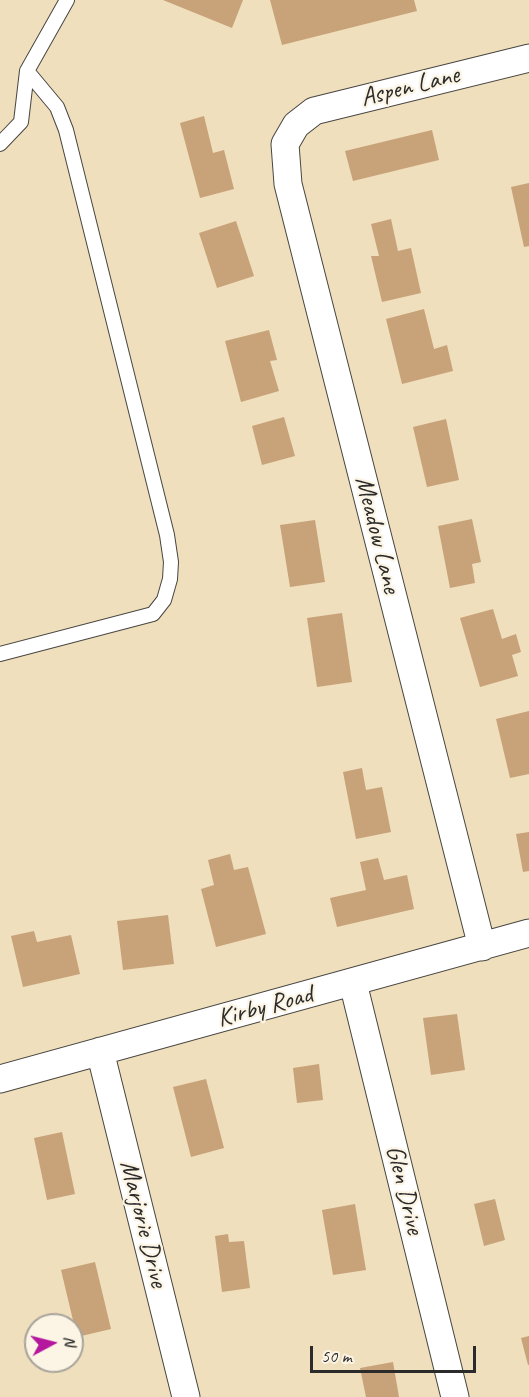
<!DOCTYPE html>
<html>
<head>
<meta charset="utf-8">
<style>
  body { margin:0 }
  #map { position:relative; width:529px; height:1397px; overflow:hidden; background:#efdfbd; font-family:Caveat,sans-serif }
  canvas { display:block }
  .north { position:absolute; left:24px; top:1313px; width:60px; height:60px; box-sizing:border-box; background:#fcf5e5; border:2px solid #a8a49b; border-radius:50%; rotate:83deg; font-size:16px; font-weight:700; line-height:24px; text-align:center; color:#2b2b2b }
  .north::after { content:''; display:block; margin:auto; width:21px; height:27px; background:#b5179e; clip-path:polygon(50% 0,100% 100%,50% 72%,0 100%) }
  .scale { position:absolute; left:310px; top:1346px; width:166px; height:27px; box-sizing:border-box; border:3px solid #2b2b2b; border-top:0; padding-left:8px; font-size:18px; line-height:21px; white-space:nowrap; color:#2b2b2b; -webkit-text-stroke:4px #fcf5e5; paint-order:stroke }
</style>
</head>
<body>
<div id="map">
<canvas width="529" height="1397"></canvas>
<div class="north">N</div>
<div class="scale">50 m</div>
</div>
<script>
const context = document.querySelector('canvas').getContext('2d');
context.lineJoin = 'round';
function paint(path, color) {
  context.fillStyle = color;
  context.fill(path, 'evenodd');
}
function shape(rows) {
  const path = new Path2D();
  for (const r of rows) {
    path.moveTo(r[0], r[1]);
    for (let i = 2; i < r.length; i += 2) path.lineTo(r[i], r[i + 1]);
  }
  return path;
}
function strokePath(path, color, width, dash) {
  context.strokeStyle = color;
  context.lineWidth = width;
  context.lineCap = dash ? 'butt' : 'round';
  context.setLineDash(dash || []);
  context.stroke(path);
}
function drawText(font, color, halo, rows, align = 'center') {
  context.font = font + ' Caveat,sans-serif';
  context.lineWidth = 4.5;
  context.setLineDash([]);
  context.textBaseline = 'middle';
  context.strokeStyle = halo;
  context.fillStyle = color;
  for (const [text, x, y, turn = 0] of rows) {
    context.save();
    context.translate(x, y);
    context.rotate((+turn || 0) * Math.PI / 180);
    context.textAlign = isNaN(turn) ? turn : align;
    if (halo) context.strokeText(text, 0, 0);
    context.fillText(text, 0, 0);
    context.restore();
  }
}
paint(shape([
  [163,0,243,0,232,28],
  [270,0,414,0,417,11,282,45],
  [204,116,213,153,224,150,234,189,200,198,180,123],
  [432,130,439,160,353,181,345,151],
  [529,183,529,246,524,247,511,187],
  [391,219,398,251,411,248,421,293,382,302,371,256,379,256,371,224],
  [236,221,254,276,217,288,199,233],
  [424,309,434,349,447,345,453,371,402,384,386,319],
  [269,330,277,360,270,361,279,391,241,402,225,341],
  [284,417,295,456,262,465,252,426],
  [446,419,459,480,427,487,413,427],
  [472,519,481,562,472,564,475,583,450,588,438,526],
  [315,520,325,582,290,587,280,525],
  [493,609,502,639,516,634,521,652,512,655,518,676,480,687,460,618],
  [342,613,352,682,317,687,307,618],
  [529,711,529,774,510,778,496,719],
  [362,768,366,790,382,787,391,832,356,839,343,772],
  [529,832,529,871,523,872,516,834],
  [230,854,234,870,248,867,266,934,216,947,201,889,214,885,208,860],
  [378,858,384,880,407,875,414,909,337,927,330,898,366,890,360,862],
  [168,915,174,964,123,970,117,921],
  [34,931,37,942,71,935,80,974,23,987,11,936],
  [457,1014,465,1070,431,1075,423,1018],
  [319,1064,323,1100,297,1103,293,1068],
  [206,1079,224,1148,191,1157,173,1087],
  [62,1132,75,1194,47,1200,34,1138],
  [495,1199,505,1240,484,1246,474,1204],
  [355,1204,366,1270,333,1275,322,1210],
  [228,1234,229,1242,244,1241,250,1288,222,1292,215,1236],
  [95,1262,111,1329,77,1337,61,1270],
  [529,1336,529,1365,528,1365,521,1338],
  [393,1362,399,1397,366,1397,360,1368]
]), '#c8a279');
const lane = shape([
  [0,144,21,122,27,71,67,0],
  [0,654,153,614,164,600,170,579,171,562,167,535,66,130,57,107,27,71]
]);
const street = shape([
  [482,947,288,184,285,144,296,125,314,111,529,58],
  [353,983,455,1397],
  [100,1051,186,1397],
  [0,1079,529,933]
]);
strokePath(lane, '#484641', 16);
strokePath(street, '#484641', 29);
strokePath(lane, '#fff', 14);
strokePath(street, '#fff', 27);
drawText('26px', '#2b2b2b', '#fcf5e5', [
  ["Aspen Lane",410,87,-14],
  ["Meadow Lane",377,535,76],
  ["Kirby Road",265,1007,-15],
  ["Glen Drive",404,1190,76],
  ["Marjorie Drive",143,1224,76]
]);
</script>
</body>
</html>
